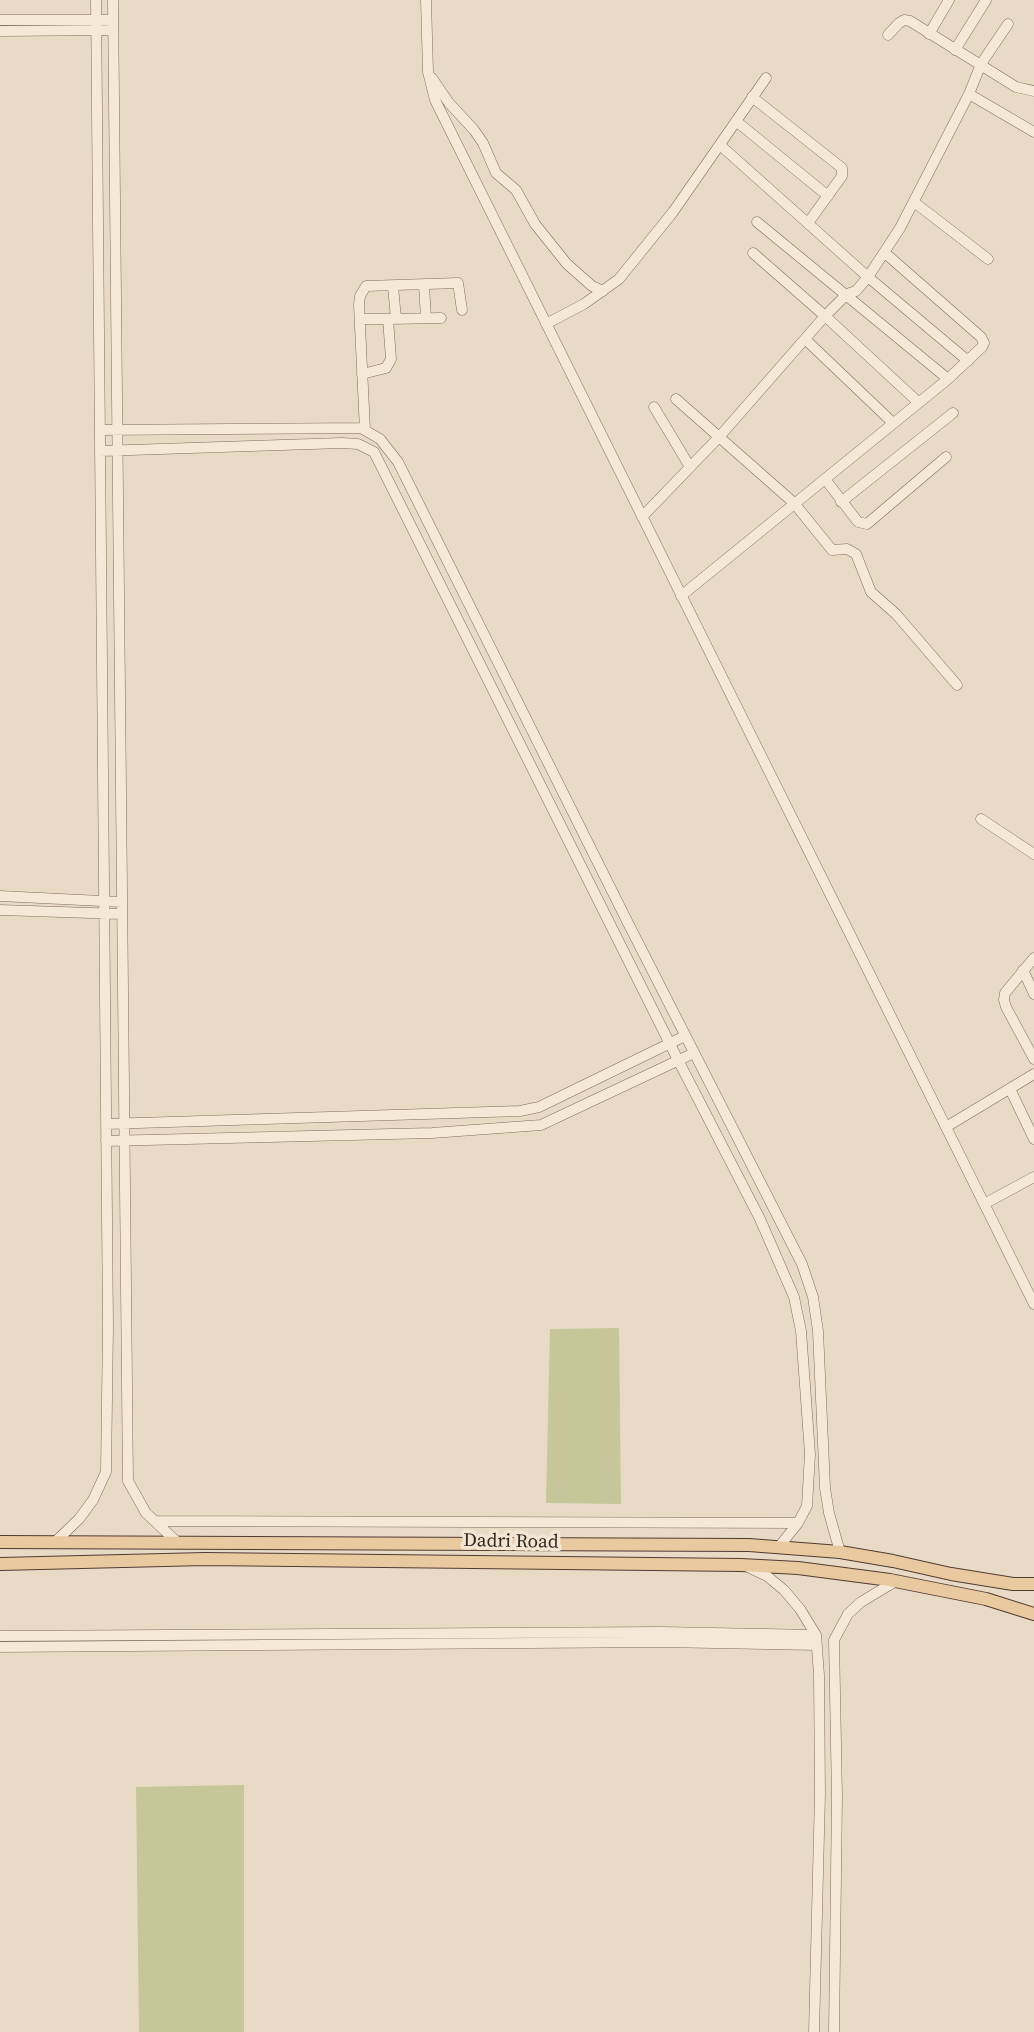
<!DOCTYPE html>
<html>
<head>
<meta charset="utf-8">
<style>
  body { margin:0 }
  canvas { display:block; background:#e9dac5 }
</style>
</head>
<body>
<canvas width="1034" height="2032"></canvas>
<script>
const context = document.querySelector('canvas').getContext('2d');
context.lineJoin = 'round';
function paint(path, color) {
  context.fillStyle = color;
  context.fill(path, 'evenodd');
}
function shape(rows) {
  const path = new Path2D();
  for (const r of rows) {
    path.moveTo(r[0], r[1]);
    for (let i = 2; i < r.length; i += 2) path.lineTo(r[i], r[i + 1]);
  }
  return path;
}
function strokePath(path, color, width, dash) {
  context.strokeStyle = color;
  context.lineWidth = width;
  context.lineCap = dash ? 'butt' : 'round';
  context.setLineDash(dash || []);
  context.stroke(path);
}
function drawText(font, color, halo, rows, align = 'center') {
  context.font = font + ' "Source Serif 4",serif';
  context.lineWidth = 7;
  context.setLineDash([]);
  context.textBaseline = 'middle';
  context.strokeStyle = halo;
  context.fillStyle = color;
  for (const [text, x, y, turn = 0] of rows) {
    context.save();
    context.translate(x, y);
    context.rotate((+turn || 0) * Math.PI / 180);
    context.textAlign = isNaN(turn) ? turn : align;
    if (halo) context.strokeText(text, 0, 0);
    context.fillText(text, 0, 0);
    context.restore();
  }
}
paint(shape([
  [619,1328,621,1504,546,1503,550,1329],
  [244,1785,244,2032,139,2032,136,1787]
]), '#c6c69a');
const minor = shape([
  [113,0,128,1481,146,1513,176,1541],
  [426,0,428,72,435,100,1034,1304],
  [0,20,113,20],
  [0,31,113,30],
  [929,34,949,0],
  [888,35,899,23,904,20,910,21,1016,87,1034,91],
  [955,50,986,0],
  [432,78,449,103,474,130,483,143,496,173,516,190,535,224,567,264,592,286,603,291],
  [969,94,1034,132],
  [752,97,842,168,842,176,808,223],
  [736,121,828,196],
  [720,145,868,277,968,361],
  [914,202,988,259],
  [757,222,948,379],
  [753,253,825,316,918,402],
  [424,285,426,318],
  [393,286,396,319],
  [360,319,388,319],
  [546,324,584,304,619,279,673,212,766,78],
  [805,339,892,422],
  [362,374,386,368,391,359,388,319,441,318],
  [676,399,794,503,832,550,847,549,856,554,871,592,896,614,957,685],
  [654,407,690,467],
  [100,430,361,428,380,439,398,462,628,923,802,1264,813,1297,818,1331,825,1488,829,1513,840,1552],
  [365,430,359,305,360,296,366,286,458,283,462,310],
  [100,451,342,443,358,444,374,452,678,1060,760,1219,794,1297,801,1331,810,1454,807,1506,798,1523,778,1548],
  [825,479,858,522,867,524,946,457],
  [841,502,953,413],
  [642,517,720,436,825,316,847,294,856,291,868,277,900,228,969,94,981,64,1008,24],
  [681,596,948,379,982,347,984,343,981,337,885,253],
  [981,819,1034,854],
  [0,896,122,902],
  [0,910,122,914],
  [1034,958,1005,993,1004,1000,1006,1007,1034,1059],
  [1023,970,1034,994],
  [1010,1089,1034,1139],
  [106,1124,520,1111,539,1107,685,1036],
  [946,1127,1034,1074],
  [106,1141,432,1133,541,1125,694,1053],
  [984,1204,1034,1177],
  [155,1521,798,1523],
  [55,1542,79,1519,93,1500,106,1472,108,1326,96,0],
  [748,1567,767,1576,784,1590,800,1609,816,1635,819,1675,820,1794,814,2032],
  [0,1636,662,1632,816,1635],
  [0,1647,662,1642,817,1645],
  [834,2032,837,1797,834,1640,848,1614,861,1602,896,1581]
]);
const major = shape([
  [0,1542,749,1545,840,1552,893,1561,951,1574,1013,1584,1034,1584],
  [0,1564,205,1559,741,1565,798,1568,890,1580,986,1599,1034,1614]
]);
strokePath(minor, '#826c5d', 11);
strokePath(major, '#513b31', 14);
strokePath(minor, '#f5e8d7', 10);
strokePath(major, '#e9c9a0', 12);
drawText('19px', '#34271f', '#f2e5d4', [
  ["Dadri Road",511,1542,1]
]);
</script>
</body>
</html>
